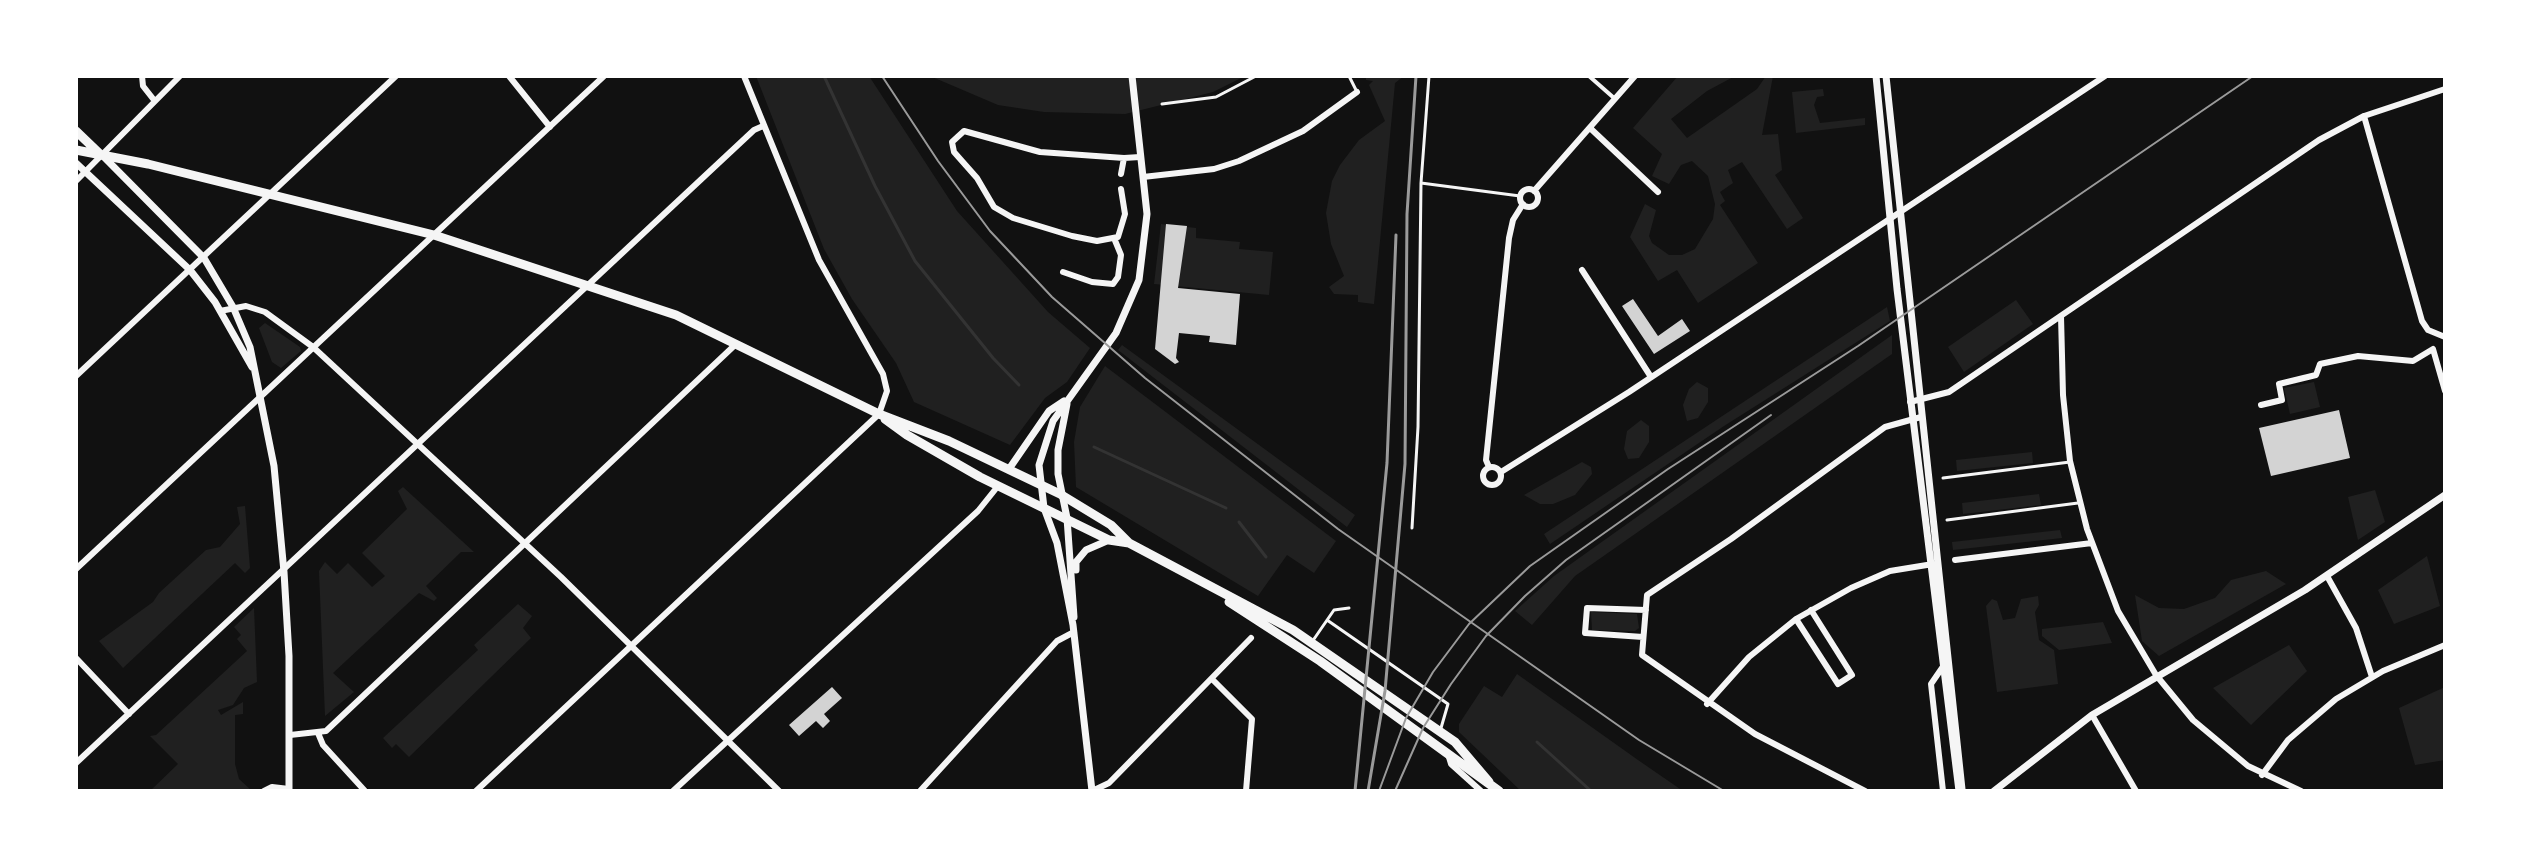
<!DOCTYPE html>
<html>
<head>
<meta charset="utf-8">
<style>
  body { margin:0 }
  #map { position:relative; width:2521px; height:867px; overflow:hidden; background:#111; font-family:Lora,serif }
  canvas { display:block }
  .frame { position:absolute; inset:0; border:78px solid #fff; pointer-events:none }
</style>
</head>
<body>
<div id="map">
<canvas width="2521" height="867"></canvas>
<div class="frame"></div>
</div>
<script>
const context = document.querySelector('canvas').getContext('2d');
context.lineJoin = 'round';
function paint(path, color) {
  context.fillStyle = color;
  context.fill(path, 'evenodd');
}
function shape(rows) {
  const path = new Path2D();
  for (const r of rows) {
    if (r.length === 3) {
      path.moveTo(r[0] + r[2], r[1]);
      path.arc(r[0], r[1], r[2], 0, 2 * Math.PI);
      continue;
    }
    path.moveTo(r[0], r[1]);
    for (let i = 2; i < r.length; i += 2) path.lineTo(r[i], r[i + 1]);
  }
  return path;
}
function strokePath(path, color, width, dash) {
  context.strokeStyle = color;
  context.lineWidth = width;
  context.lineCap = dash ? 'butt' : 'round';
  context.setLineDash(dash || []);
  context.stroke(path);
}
paint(shape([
  [756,76,869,76,957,211,1048,312,1090,348,1067,382,1045,398,1010,445,914,402,896,363,852,299,824,249],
  [930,76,1245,76,1213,92,1125,114,1044,112,998,105],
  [1366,76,1404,76,1395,83,1374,304,1358,302,1358,295,1334,294,1329,287,1344,276,1331,244,1326,213,1332,181,1340,165,1359,140,1385,121,1369,85,1373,81,1366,80],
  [1678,76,1735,76,1707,91,1671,119,1687,138,1757,89,1766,76,1773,76,1762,135,1778,134,1782,170,1775,175,1803,218,1787,229,1742,162,1728,170,1733,183,1720,192,1725,201,1720,205,1758,263,1698,303,1677,270,1658,281,1630,237,1645,204,1656,210,1649,236,1652,243,1669,255,1682,255,1695,249,1713,219,1715,204,1708,176,1692,161,1681,165,1669,184,1652,176,1662,154,1633,128],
  [1823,89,1824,96,1817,97,1814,105,1820,123,1865,118,1865,125,1796,133,1792,92],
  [1161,224,1196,228,1196,238,1240,242,1239,249,1273,252,1269,295,1154,284],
  [2016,300,2033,324,1964,372,1948,347],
  [1887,307,1890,321,1724,426,1550,544,1544,534],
  [265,323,300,347,301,351,281,368,272,362,259,328],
  [1892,335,1892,354,1575,576,1532,625,1515,611,1554,576],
  [1122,345,1355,515,1347,527,1118,350],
  [1105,366,1336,541,1314,573,1287,555,1258,596,1076,487,1074,442,1080,407],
  [1697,382,1708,388,1708,402,1698,418,1687,421,1683,405,1689,389],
  [2314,382,2320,407,2290,414,2284,388],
  [1641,420,1649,426,1649,442,1639,458,1628,459,1624,449,1627,431],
  [2032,452,2033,463,1957,471,1956,460],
  [1582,462,1591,467,1592,474,1575,495,1553,504,1540,504,1524,495],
  [403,487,474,552,461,552,426,586,437,598,434,601,419,593,333,673,354,692,325,716,319,571,325,562,337,574,348,563,372,587,385,576,362,553,407,509,398,491],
  [2375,490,2385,522,2358,540,2348,497],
  [2039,494,2041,505,1963,514,1962,503],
  [245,506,250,568,245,573,235,563,123,668,99,641,153,602,159,593,206,550,220,547,240,524,237,507],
  [2060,530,2062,538,1953,550,1952,542],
  [2427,556,2440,606,2394,624,2378,590],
  [2266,571,2286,584,2159,656,2142,641,2135,595,2159,608,2184,609,2215,598,2231,580],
  [2038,596,2039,605,2035,612,2039,640,2054,650,2058,684,1997,692,1986,606,1992,599,1997,601,2003,620,2015,618,2021,599],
  [518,604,532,616,523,628,531,638,409,757,396,744,392,748,383,738,478,650,474,645],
  [254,608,257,682,244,688,233,705,218,710,221,715,243,702,243,714,235,715,235,764,239,779,251,790,150,791,178,764,150,736,156,735,247,651,237,639,241,635,234,627],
  [1591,612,1637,614,1639,628,1635,631,1592,630],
  [2103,622,2112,643,2059,650,2042,636,2042,629],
  [2289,645,2307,671,2251,725,2213,688],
  [1517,674,1638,760,1683,791,1521,791,1459,732,1459,724,1484,686,1502,697],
  [2445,687,2445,760,2415,765,2399,708]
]), '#202020');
strokePath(shape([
  [824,76,875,186,915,261,993,358,1019,385],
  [1094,447,1226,508],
  [1239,522,1266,557],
  [1537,742,1591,791]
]), '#333', 3);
paint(shape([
  [1166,224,1187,226,1178,288,1240,294,1236,345,1209,342,1210,336,1179,333,1176,358,1179,362,1175,364,1155,349],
  [1633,299,1658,336,1682,319,1690,331,1654,354,1622,306],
  [2339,410,2350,458,2271,476,2259,428],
  [832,687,842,698,824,714,830,721,823,728,816,721,799,736,789,725]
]), '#d3d3d3');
strokePath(shape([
  [1349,76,1357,92],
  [1429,76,1421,183,1520,196],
  [1162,104,1216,97,1256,76],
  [1943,478,2070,462],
  [1947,520,2078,503],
  [1412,528,1418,427,1421,183],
  [1327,620,1448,704,1441,728],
  [1314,639,1334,610,1349,608]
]), '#f5f5f5', 3);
strokePath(shape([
  [1589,76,1614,98]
]), '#f5f5f5', 4);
strokePath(shape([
  [142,76,143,86,154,100],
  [509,76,550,127],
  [2364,116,2422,321,2428,330,2445,337],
  [1590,128,1658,192],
  [1124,158,1140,157],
  [1143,177,1214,169,1239,161,1303,131,1357,92],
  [76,181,180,76],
  [1121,189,1125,214,1118,237,1097,241,1072,236,1013,218,994,207,977,178,954,152,952,142,964,131,1040,152,1124,158,1121,174],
  [1529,198,9],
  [1534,191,1635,76],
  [1582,270,1651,377],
  [1063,272,1092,282,1113,284,1118,277,1121,255,1114,238],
  [220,311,246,306,265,312,313,347,561,577,779,791],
  [2061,316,2063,395,2070,461,2087,529,2118,611,2156,675,2193,720,2248,766,2301,791],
  [76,376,396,76],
  [1910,402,1949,392,2319,140,2364,116,2445,89],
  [2261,405,2282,400,2279,384,2316,375,2320,364,2358,356,2413,361,2433,349,2445,391],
  [1492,476,9],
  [1489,467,1486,460,1509,238,1513,220,1523,204],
  [1501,472,1629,392,2105,76],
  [1955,560,2092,543],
  [76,569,604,76],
  [2327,576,2356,628,2372,677],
  [1796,619,1838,684,1852,675,1811,610],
  [1643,637,1585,633,1587,608,1646,610],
  [76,658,129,714],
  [1942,668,1931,684,1943,791],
  [1212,679,1252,719,1246,791],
  [1707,704,1749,657,1796,619,1851,588,1890,571,1933,564],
  [2092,715,2136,791],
  [318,733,323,745,365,791],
  [290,735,326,731,736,344],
  [1448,754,1451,764,1481,791],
  [76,763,754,130,763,126],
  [2262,775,2288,740,2336,699,2383,671,2445,645],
  [264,791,272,787,289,789],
  [476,791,879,414,887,391,883,374,819,260,744,76],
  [673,791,978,511,998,486],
  [920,791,1057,641,1074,632],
  [1092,791,1109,783,1251,638],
  [1865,791,1755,734,1642,655,1647,595,1731,539,1885,427,1921,417]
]), '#f5f5f5', 6);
strokePath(shape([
  [1876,76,1897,289,1959,791],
  [1886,76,1962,789],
  [103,156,204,258,233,307,250,347,274,466,284,572,289,656,289,791],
  [76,163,190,270,215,302,252,367],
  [1067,404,1058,450,1058,474,1067,518,1074,617],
  [1009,469,1049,411,1064,401],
  [1076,570,1076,562,1086,550,1109,540],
  [1092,791,1073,625,1057,543,1044,508,1039,465,1053,421,1116,333,1139,280,1147,214,1132,76],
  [1994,791,2092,715,2305,590,2445,495]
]), '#f5f5f5', 7);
strokePath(shape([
  [76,131,101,155],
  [76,150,148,164,434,235,676,315,879,414,949,441,1060,494,1111,525,1129,543,1293,630,1455,742,1489,782],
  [885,419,907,435,980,477,1109,540,1129,543],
  [1229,602,1320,661,1499,791]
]), '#f5f5f5', 9);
strokePath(shape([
  [882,76,938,161,990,231,1052,297,1145,378,1338,529,1639,740,1724,791],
  [1379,791,1406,718,1433,672,1469,624,1530,566,1668,469,1858,346,2253,76],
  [1395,791,1423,728,1451,684,1486,636,1525,596,1566,560,1771,415]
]), '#9a9a9a', 2);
strokePath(shape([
  [1355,791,1387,463,1396,235],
  [1368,791,1385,691,1405,464,1407,214,1416,76]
]), '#9a9a9a', 3);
</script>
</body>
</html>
